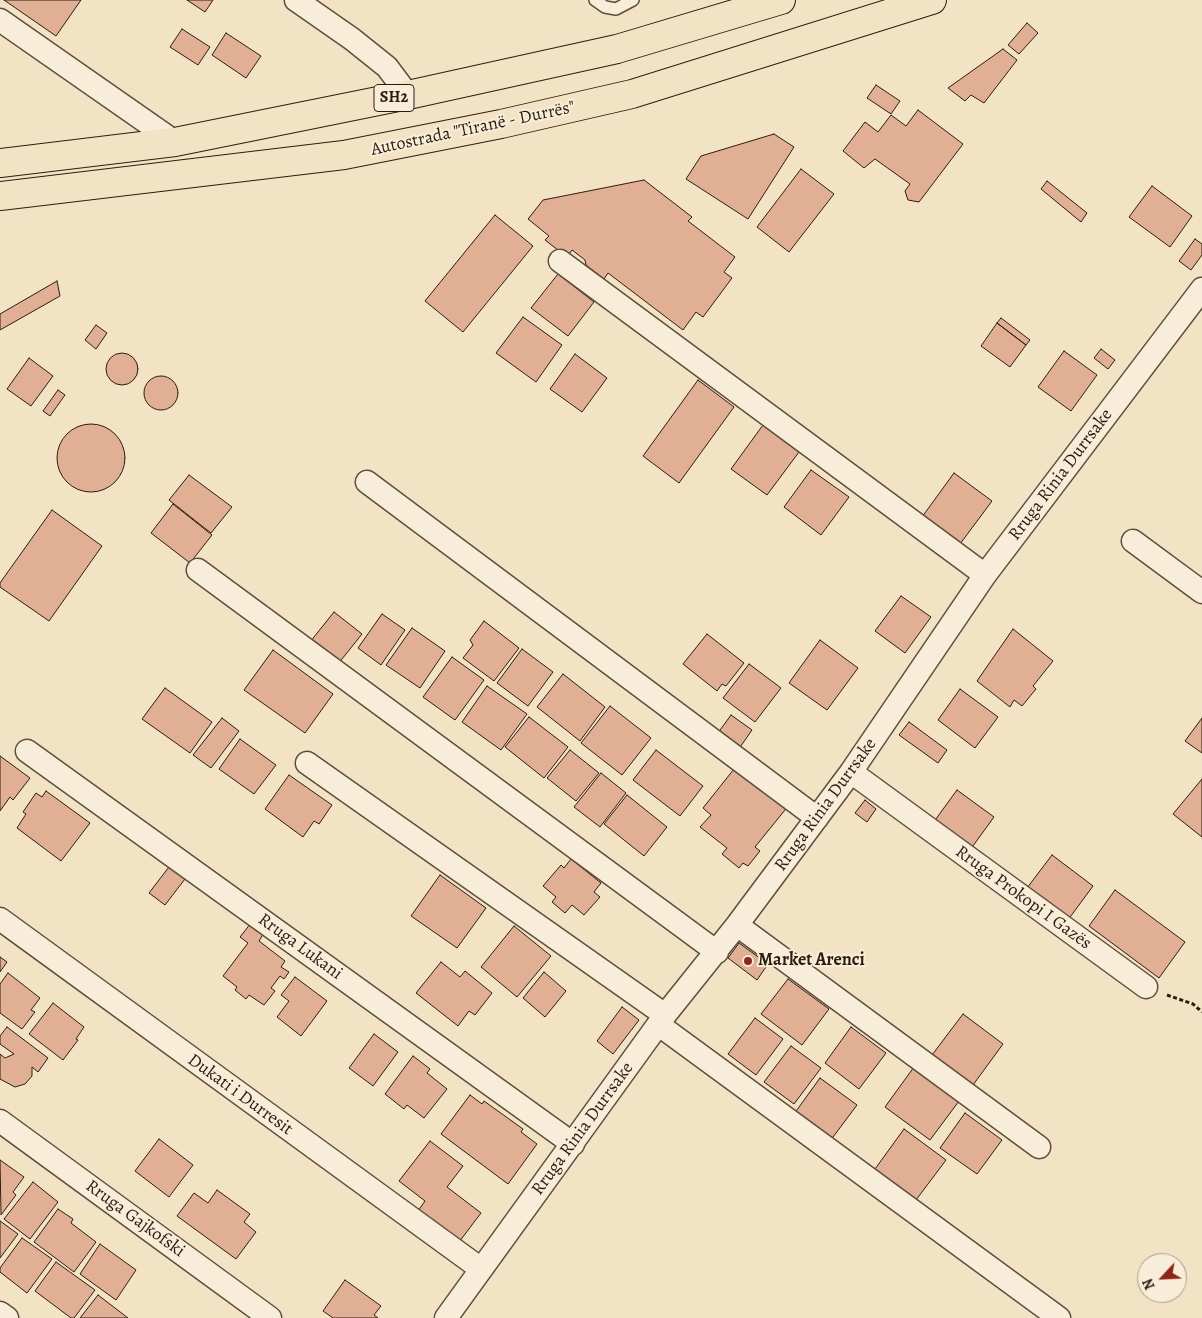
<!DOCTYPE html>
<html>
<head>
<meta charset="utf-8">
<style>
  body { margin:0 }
  #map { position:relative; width:1202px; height:1318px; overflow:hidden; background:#f2e3c4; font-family:Alegreya,serif }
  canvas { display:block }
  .north { position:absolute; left:1137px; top:1253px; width:50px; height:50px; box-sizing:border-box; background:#f7edd9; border:1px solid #a69a89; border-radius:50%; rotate:245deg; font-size:14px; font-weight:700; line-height:20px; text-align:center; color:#2c1d10 }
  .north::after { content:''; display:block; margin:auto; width:18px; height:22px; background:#8f2418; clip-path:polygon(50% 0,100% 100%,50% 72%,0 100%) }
</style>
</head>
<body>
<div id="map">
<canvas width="1202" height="1318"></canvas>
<div class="north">N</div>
</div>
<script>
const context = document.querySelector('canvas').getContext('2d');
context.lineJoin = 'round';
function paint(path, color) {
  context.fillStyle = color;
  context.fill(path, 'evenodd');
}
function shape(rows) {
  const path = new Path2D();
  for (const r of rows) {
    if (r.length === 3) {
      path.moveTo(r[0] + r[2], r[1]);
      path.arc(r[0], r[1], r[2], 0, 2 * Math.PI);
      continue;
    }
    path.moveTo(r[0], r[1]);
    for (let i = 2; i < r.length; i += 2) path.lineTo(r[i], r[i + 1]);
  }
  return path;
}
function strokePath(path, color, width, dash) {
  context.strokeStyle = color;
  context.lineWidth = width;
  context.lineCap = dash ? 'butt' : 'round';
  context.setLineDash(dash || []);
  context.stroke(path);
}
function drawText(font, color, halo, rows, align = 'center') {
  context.font = font + ' Alegreya,serif';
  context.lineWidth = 4;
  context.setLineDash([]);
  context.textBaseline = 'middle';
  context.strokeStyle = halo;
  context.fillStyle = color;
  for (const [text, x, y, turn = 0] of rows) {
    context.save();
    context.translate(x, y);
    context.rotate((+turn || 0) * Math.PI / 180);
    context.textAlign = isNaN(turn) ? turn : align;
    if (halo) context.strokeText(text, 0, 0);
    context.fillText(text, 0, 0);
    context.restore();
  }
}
const building = shape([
  [4,0,81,0,56,36,4,0],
  [187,0,213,0,205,12,187,0],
  [1027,23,1038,33,1019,54,1008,45,1027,23],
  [182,29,210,47,198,65,170,47,182,29],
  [226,33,261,56,246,78,212,55,226,33],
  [1003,49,1017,60,984,103,971,95,965,101,948,88,1003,49],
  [876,85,900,101,891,114,867,98,876,85],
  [918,110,963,144,919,202,908,200,905,191,910,184,875,159,864,168,843,151,865,122,878,132,891,115,906,126,918,110],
  [774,134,794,147,748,219,686,179,701,156,774,134],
  [801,169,834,194,789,252,757,227,801,169],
  [644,180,692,217,688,221,735,257,724,272,732,278,703,317,696,312,683,330,608,273,604,279,586,265,585,260,572,250,567,257,545,240,549,236,528,219,543,200,644,180],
  [1047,181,1087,213,1081,222,1041,189,1047,181],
  [1152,186,1192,216,1170,247,1129,217,1152,186],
  [495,215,533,246,463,332,425,301,495,215],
  [1195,239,1202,244,1202,255,1191,270,1179,261,1195,239],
  [558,274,594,302,568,336,531,308,558,274],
  [57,281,60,296,0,330,0,314,57,281],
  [523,317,562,345,536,382,496,353,523,317],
  [1001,318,1030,340,1026,345,997,323,1001,318],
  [997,323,1026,345,1010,367,981,346,997,323],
  [96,325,107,333,96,349,85,340,96,325],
  [1101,349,1115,360,1108,369,1094,358,1101,349],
  [1064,351,1097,375,1071,411,1038,387,1064,351],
  [122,369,16],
  [575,354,607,378,582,412,550,389,575,354],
  [29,358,53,376,31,406,7,389,29,358],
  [161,393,17],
  [698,380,734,407,679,483,643,456,698,380],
  [58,390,65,395,50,416,43,411,58,390],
  [91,458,34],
  [763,425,799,452,767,495,731,469,763,425],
  [811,470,849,497,821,535,784,507,811,470],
  [954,473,992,501,960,544,922,517,954,473],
  [189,475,232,507,211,533,169,500,189,475],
  [173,504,212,535,190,563,151,533,173,504],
  [52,510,102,546,49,621,0,587,0,583,52,510],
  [901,596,931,617,905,653,875,631,901,596],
  [334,612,362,634,338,664,310,642,334,612],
  [382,614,405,630,381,665,358,648,382,614],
  [484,621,519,648,494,681,463,658,473,645,470,640,484,621],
  [412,628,445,651,420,688,386,665,412,628],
  [1013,629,1053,661,1033,686,1036,689,1022,706,1014,700,1010,707,977,681,1013,629],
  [707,634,744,663,726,686,722,684,717,691,683,664,707,634],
  [820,640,858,668,827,710,789,683,820,640],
  [522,649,553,672,528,706,497,683,522,649],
  [273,650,333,694,305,733,244,690,273,650],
  [452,657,484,680,455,720,423,697,452,657],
  [749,664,781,688,755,722,723,698,749,664],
  [563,674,605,707,580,741,537,707,563,674],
  [487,686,527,714,501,750,462,722,487,686],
  [165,688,212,722,190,753,142,719,165,688],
  [960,689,998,717,975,748,938,720,960,689],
  [610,706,651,738,622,775,581,743,610,706],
  [731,715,752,730,736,753,715,737,731,715],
  [529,717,568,747,544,778,505,747,529,717],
  [222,718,239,731,211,768,193,755,222,718],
  [1202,718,1202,753,1185,741,1202,718],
  [909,722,947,750,938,763,899,735,909,722],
  [240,739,276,765,254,794,219,769,240,739],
  [570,750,599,773,576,801,547,778,570,750],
  [656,750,703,786,680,816,633,780,656,750],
  [0,756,30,778,13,800,10,797,0,811,0,756],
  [738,764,789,805,755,847,760,851,748,866,743,863,739,868,722,854,727,848,700,827,711,815,703,808,738,764],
  [601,773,626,793,600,827,574,807,601,773],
  [289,775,332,805,319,824,314,821,303,837,265,809,289,775],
  [1202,779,1202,837,1173,814,1202,779],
  [957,790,994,817,970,850,933,823,957,790],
  [46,791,90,823,61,861,17,828,26,814,23,812,36,793,42,797,46,791],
  [627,795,667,827,644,856,604,824,627,795],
  [865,800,876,809,867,822,855,813,865,800],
  [1052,855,1093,886,1065,924,1024,892,1052,855],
  [571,859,601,883,594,892,600,897,584,915,572,905,565,913,552,902,556,897,543,886,561,865,564,868,571,859],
  [169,867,185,879,165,905,149,893,169,867],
  [440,875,486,908,457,948,411,916,440,875],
  [1115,890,1185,942,1159,978,1089,926,1115,890],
  [251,923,264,933,259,941,285,961,281,967,289,972,284,979,280,976,271,988,275,991,264,1005,249,995,246,999,235,990,237,987,223,976,248,943,240,937,251,923],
  [514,926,551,956,517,997,481,967,514,926],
  [739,943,768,964,757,980,728,958,739,943],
  [0,957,7,962,0,972,0,957],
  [441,962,460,977,465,971,492,993,475,1015,469,1011,458,1026,416,993,441,962],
  [544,972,566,991,545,1017,523,998,544,972],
  [8,973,40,998,31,1010,35,1012,22,1029,0,1013,0,984,8,973],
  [295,977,327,1001,301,1036,277,1017,289,1001,281,995,295,977],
  [788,979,829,1009,802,1045,761,1014,788,979],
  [53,1003,84,1027,76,1039,78,1040,63,1060,29,1034,53,1003],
  [622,1007,639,1020,613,1054,597,1041,622,1007],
  [963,1014,1003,1044,973,1085,932,1055,963,1014],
  [755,1018,783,1039,756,1075,728,1054,755,1018],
  [7,1027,48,1058,38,1072,32,1067,32,1076,25,1084,15,1087,0,1079,0,1054,5,1058,14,1054,0,1044,0,1036,7,1027],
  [851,1027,886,1053,859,1089,825,1063,851,1027],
  [374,1034,398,1052,373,1086,349,1068,374,1034],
  [791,1046,821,1068,794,1104,764,1082,791,1046],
  [413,1056,430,1069,427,1073,447,1089,424,1118,407,1105,404,1109,385,1094,413,1056],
  [914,1067,959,1101,930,1140,885,1107,914,1067],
  [820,1078,857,1105,830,1141,794,1114,820,1078],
  [470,1095,482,1104,484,1101,523,1129,521,1132,537,1144,508,1184,441,1134,470,1095],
  [965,1113,1002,1140,977,1174,940,1148,965,1113],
  [904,1129,946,1160,916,1200,875,1169,904,1129],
  [159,1139,193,1165,169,1197,135,1171,159,1139],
  [430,1141,463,1166,447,1187,481,1213,456,1246,415,1215,425,1201,399,1181,430,1141],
  [0,1160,24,1177,13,1192,16,1195,1,1215,0,1160],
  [33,1182,58,1202,30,1239,4,1219,33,1182],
  [217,1190,250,1214,244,1222,256,1232,236,1259,177,1216,194,1193,208,1203,217,1190],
  [58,1209,73,1219,71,1223,96,1242,74,1272,34,1242,58,1209],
  [0,1221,18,1234,0,1258,0,1221],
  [22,1238,52,1259,27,1293,0,1272,0,1268,22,1238],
  [100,1244,136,1270,116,1300,80,1274,100,1244],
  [56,1262,95,1290,74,1318,71,1318,35,1291,56,1262],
  [345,1280,381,1306,374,1315,378,1318,333,1318,323,1311,345,1280],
  [98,1295,128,1318,80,1318,98,1295]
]);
paint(building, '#e1af94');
strokePath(building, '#2c1d10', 1);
const service = shape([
  [595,0,605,7,616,9,633,0]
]);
const minor = shape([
  [296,0,352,39,387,67,408,95],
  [0,20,175,142],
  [560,261,985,575],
  [367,482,817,818],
  [1133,541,1202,592],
  [198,570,717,952],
  [27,751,573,1144],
  [307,763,665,1015],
  [851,772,1146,987],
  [0,919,481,1269],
  [737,925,1039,1147],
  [659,1025,1059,1318],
  [0,1121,270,1318],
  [0,1313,7,1318],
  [446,1318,665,1015,737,925,851,772,985,575,1202,289]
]);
const trunk = shape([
  [0,163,175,142,408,95,617,49,781,0],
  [0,196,344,155,501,124,632,94,932,0]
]);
strokePath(service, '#5e4e3d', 14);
strokePath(minor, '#5e4e3d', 25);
strokePath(trunk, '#2c1d10', 30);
strokePath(shape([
  [1167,995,1193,1004,1202,1012]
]), '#2c1d10', 3, [4, 2.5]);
strokePath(service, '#f7edd9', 11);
strokePath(minor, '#f7edd9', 22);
strokePath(trunk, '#f2e3c4', 28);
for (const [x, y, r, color] of [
  [748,961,5,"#8f2418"]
]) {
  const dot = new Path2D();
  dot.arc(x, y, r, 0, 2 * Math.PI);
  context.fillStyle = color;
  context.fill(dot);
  strokePath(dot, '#f7edd9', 2);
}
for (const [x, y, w] of [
  [394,98,40]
]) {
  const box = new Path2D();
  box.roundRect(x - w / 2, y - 13.5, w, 27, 4);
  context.fillStyle = '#f7edd9';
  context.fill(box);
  strokePath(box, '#2c1d10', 1);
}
drawText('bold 16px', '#2c1d10', null, [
  ["SH2",394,98]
]);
drawText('18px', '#2c1d10', '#f7edd9', [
  ["Autostrada \"Tiranë - Durrës\"",473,129,-12],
  ["Rruga Rinia Durrsake",1061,475,-53],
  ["Rruga Rinia Durrsake",826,805,-54],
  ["Rruga Prokopi I Gazës",1023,898,36],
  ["Rruga Lukani",300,947,36],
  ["Dukati i Durresit",240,1095,36],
  ["Rruga Rinia Durrsake",583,1129,-54],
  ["Rruga Gajkofski",135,1219,36]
]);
drawText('bold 18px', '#2c1d10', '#f7edd9', [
  ["Market Arenci",758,961]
], 'left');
</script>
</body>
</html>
